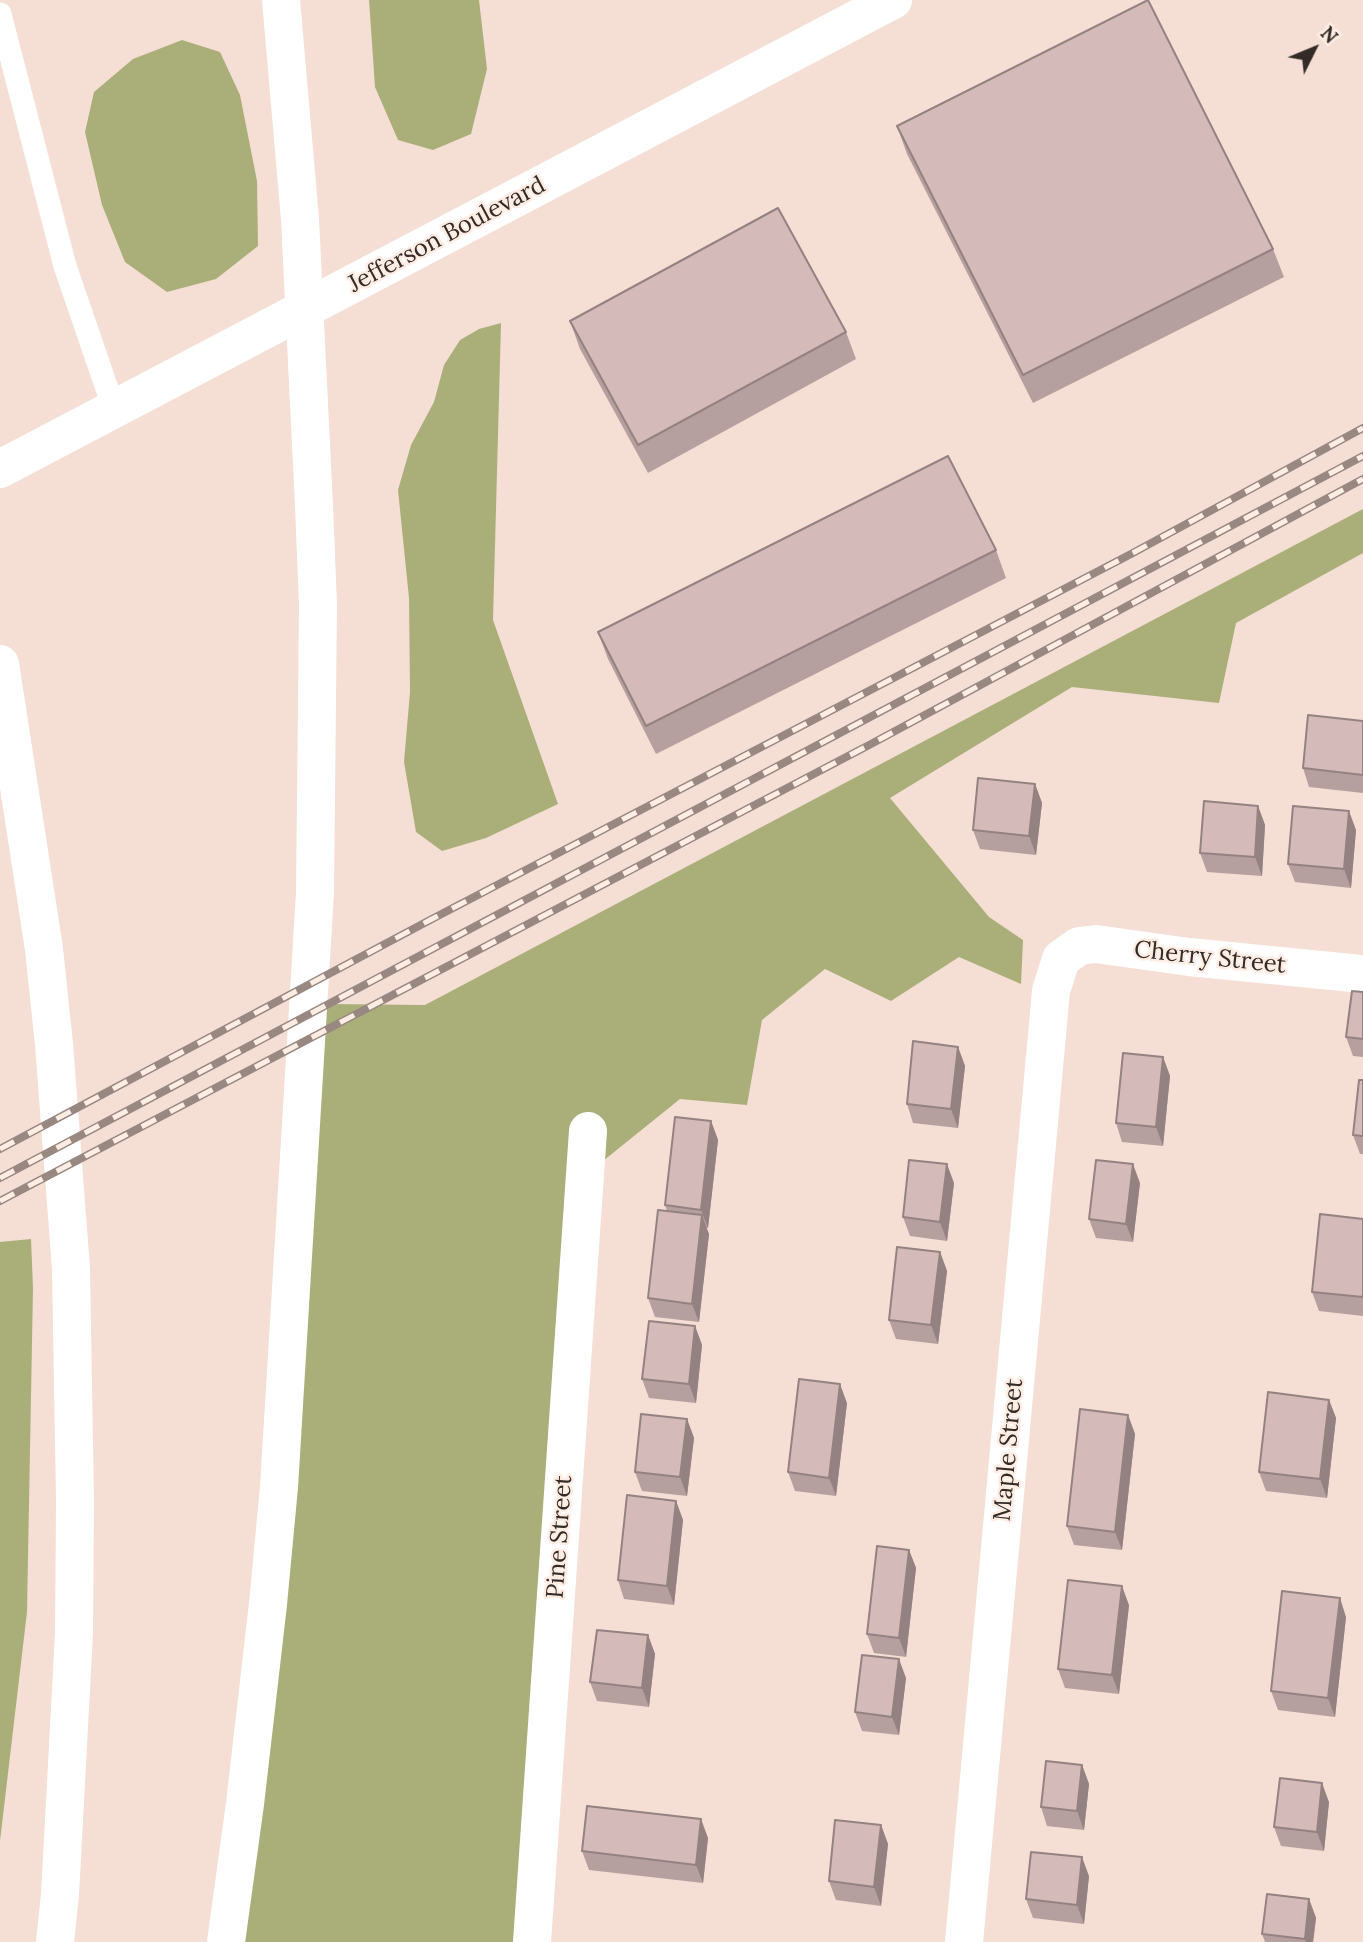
<!DOCTYPE html>
<html>
<head>
<meta charset="utf-8">
<style>
  body { margin:0 }
  #map { position:relative; width:1363px; height:1942px; overflow:hidden; background:#f5ded4; font-family:Lora,serif }
  canvas { display:block }
  .north { position:absolute; left:1279px; top:14px; width:70px; height:70px; -webkit-text-stroke:5px #ffede4; paint-order:stroke; rotate:47deg; font-size:19px; font-weight:700; line-height:28px; text-align:center; color:#332b27 }
  .north::after { content:''; display:block; margin:auto; width:24px; height:32px; background:#332b27; clip-path:polygon(50% 0,100% 100%,50% 72%,0 100%) }
</style>
</head>
<body>
<div id="map">
<canvas width="1363" height="1942"></canvas>
<div class="north">N</div>
</div>
<script>
const context = document.querySelector('canvas').getContext('2d');
context.lineJoin = 'round';
function paint(path, color) {
  context.fillStyle = color;
  context.fill(path, 'evenodd');
}
function shape(rows) {
  const path = new Path2D();
  for (const r of rows) {
    path.moveTo(r[0], r[1]);
    for (let i = 2; i < r.length; i += 2) path.lineTo(r[i], r[i + 1]);
  }
  return path;
}
function strokePath(path, color, width, dash) {
  context.strokeStyle = color;
  context.lineWidth = width;
  context.lineCap = dash ? 'butt' : 'round';
  context.setLineDash(dash || []);
  context.stroke(path);
}
function drawText(font, color, halo, rows, align = 'center') {
  context.font = font + ' Lora,serif';
  context.lineWidth = 5;
  context.setLineDash([]);
  context.textBaseline = 'middle';
  context.strokeStyle = halo;
  context.fillStyle = color;
  for (const [text, x, y, turn = 0] of rows) {
    context.save();
    context.translate(x, y);
    context.rotate((+turn || 0) * Math.PI / 180);
    context.textAlign = isNaN(turn) ? turn : align;
    if (halo) context.strokeText(text, 0, 0);
    context.fillText(text, 0, 0);
    context.restore();
  }
}
paint(shape([
  [369,0,479,0,487,69,471,134,433,150,398,140,375,87],
  [182,40,220,52,240,95,257,181,258,246,216,279,167,292,125,262,102,205,85,132,94,92,133,59],
  [501,323,493,620,558,804,486,838,442,851,416,832,404,762,410,692,409,598,398,490,411,445,434,402,444,365,460,340,479,329],
  [1363,509,1363,553,1236,623,1219,703,1072,687,890,798,989,917,1023,940,1021,984,959,957,891,1001,825,969,762,1020,747,1105,680,1099,598,1165,516,1942,220,1942,327,1004,425,1005],
  [31,1239,33,1288,27,1612,0,1841,0,1242]
]), '#aaaf7a');
strokePath(shape([
  [0,14,65,266,114,409]
]), '#fff', 23);
strokePath(shape([
  [532,1942,588,1131],
  [964,1942,1051,991,1061,959,1079,946,1096,944,1189,957,1363,974]
]), '#fff', 38);
strokePath(shape([
  [0,469,893,0]
]), '#fff', 38);
strokePath(shape([
  [0,664,44,949,54,1044,71,1269,75,1501,74,1633,60,1895,55,1942],
  [226,1942,245,1804,268,1604,279,1487,315,893,318,605,314,506,300,219,281,0]
]), '#fff', 38);
const rail = shape([
  [0,1149,430,920,1131,554,1363,428],
  [0,1178,1363,456],
  [0,1201,871,744,1363,479]
]);
strokePath(rail, '#988881', 8);
strokePath(rail, '#ffede4', 5, [16]);
paint(shape([
  [897,126,1273,249,1284,277,1033,403,907,154],
  [570,321,846,332,856,359,648,473,580,349],
  [996,550,1006,578,656,754,608,659,598,632],
  [1363,721,1363,793,1309,787,1303,768],
  [1035,784,1042,803,1036,855,980,849,973,830],
  [1258,806,1265,825,1262,876,1207,872,1200,853],
  [1356,830,1351,888,1295,882,1288,864],
  [1363,992,1363,1057,1353,1056,1346,1037],
  [958,1047,965,1066,958,1128,913,1123,907,1104],
  [1163,1057,1170,1076,1163,1146,1122,1142,1116,1123],
  [1363,1080,1363,1154,1360,1154,1353,1135],
  [711,1121,718,1140,708,1228,706,1228,709,1234,699,1322,655,1317,648,1298,667,1211,665,1205],
  [954,1183,947,1241,910,1236,903,1217],
  [1140,1183,1133,1242,1096,1238,1089,1219],
  [1363,1219,1363,1316,1319,1311,1312,1292],
  [940,1252,947,1271,938,1344,896,1339,889,1320],
  [695,1326,702,1345,696,1403,649,1398,642,1379],
  [1329,1400,1336,1418,1327,1498,1266,1491,1259,1472],
  [847,1403,836,1496,795,1491,788,1472],
  [1128,1415,1135,1434,1122,1550,1074,1545,1067,1526],
  [687,1419,694,1438,687,1496,642,1491,635,1472],
  [676,1501,683,1520,674,1605,624,1599,618,1580],
  [909,1550,916,1568,906,1657,874,1653,867,1634],
  [1129,1605,1119,1694,1065,1688,1058,1669],
  [1346,1617,1335,1717,1278,1710,1271,1691],
  [648,1635,655,1654,649,1707,597,1701,590,1682],
  [906,1678,899,1735,862,1731,855,1712],
  [1082,1765,1089,1784,1084,1830,1047,1826,1041,1807],
  [1329,1802,1324,1851,1281,1846,1274,1827],
  [881,1825,888,1844,881,1906,836,1900,829,1881],
  [708,1838,703,1883,589,1870,582,1851],
  [1089,1876,1084,1924,1033,1918,1026,1899],
  [1309,1899,1316,1918,1313,1942,1265,1942,1262,1934]
]), '#b6a09f');
paint(shape([
  [1035,784,1042,803,1036,855,1029,836],
  [1258,806,1265,825,1262,876,1255,857],
  [1349,811,1356,830,1351,888,1344,869],
  [958,1047,965,1066,958,1128,951,1109],
  [1163,1057,1170,1076,1163,1146,1156,1127],
  [711,1121,718,1140,708,1228,701,1210],
  [947,1164,954,1183,947,1241,940,1222],
  [1133,1164,1140,1183,1133,1242,1126,1224],
  [702,1215,709,1234,699,1322,692,1304],
  [940,1252,947,1271,938,1344,931,1325],
  [695,1326,702,1345,696,1403,689,1384],
  [840,1384,847,1403,836,1496,829,1478],
  [1329,1400,1336,1418,1327,1498,1320,1479],
  [1128,1415,1135,1434,1122,1550,1115,1532],
  [687,1419,694,1438,687,1496,680,1477],
  [676,1501,683,1520,674,1605,667,1586],
  [909,1550,916,1568,906,1657,899,1638],
  [1122,1586,1129,1605,1119,1694,1112,1675],
  [1340,1598,1346,1617,1335,1717,1328,1698],
  [648,1635,655,1654,649,1707,642,1688],
  [899,1659,906,1678,899,1735,892,1717],
  [1082,1765,1089,1784,1084,1830,1077,1811],
  [1322,1783,1329,1802,1324,1851,1317,1832],
  [701,1819,708,1838,703,1883,696,1865],
  [881,1825,888,1844,881,1906,874,1887],
  [1082,1857,1089,1876,1084,1924,1077,1905],
  [1309,1899,1316,1918,1313,1942,1306,1942,1305,1939]
]), '#948282');
const building = shape([
  [1148,0,1273,249,1023,375,897,126,1148,0],
  [778,208,846,332,638,445,570,321,778,208],
  [948,456,996,550,646,726,598,632,948,456],
  [1308,715,1363,721,1363,775,1303,768,1308,715],
  [978,778,1035,784,1029,836,973,830,978,778],
  [1204,801,1258,806,1255,857,1200,853,1204,801],
  [1293,806,1349,811,1344,869,1288,864,1293,806],
  [1352,991,1363,992,1363,1039,1346,1037,1352,991],
  [913,1041,958,1047,951,1109,907,1104,913,1041],
  [1123,1053,1163,1057,1156,1127,1116,1123,1123,1053],
  [1359,1080,1363,1080,1363,1136,1353,1135,1359,1080],
  [675,1117,711,1121,701,1210,665,1205,675,1117],
  [909,1160,947,1164,940,1222,903,1217,909,1160],
  [1096,1160,1133,1164,1126,1224,1089,1219,1096,1160],
  [658,1210,702,1215,692,1304,648,1298,658,1210],
  [1320,1214,1363,1219,1363,1297,1312,1292,1320,1214],
  [897,1247,940,1252,931,1325,889,1320,897,1247],
  [649,1321,695,1326,689,1384,642,1379,649,1321],
  [799,1379,840,1384,829,1478,788,1472,799,1379],
  [1268,1392,1329,1400,1320,1479,1259,1472,1268,1392],
  [1080,1409,1128,1415,1115,1532,1067,1526,1080,1409],
  [641,1414,687,1419,680,1477,635,1472,641,1414],
  [627,1495,676,1501,667,1586,618,1580,627,1495],
  [877,1546,909,1550,899,1638,867,1634,877,1546],
  [1068,1580,1122,1586,1112,1675,1058,1669,1068,1580],
  [1282,1591,1340,1598,1328,1698,1271,1691,1282,1591],
  [597,1630,648,1635,642,1688,590,1682,597,1630],
  [862,1655,899,1659,892,1717,855,1712,862,1655],
  [1046,1761,1082,1765,1077,1811,1041,1807,1046,1761],
  [1280,1778,1322,1783,1317,1832,1274,1827,1280,1778],
  [587,1806,701,1819,696,1865,582,1851,587,1806],
  [835,1820,881,1825,874,1887,829,1881,835,1820],
  [1031,1852,1082,1857,1077,1905,1026,1899,1031,1852],
  [1267,1894,1309,1899,1305,1939,1262,1934,1267,1894]
]);
paint(building, '#d4bab9');
strokePath(building, '#948282', 2);
drawText('24px', '#332b27', '#ffede4', [
  ["Jefferson Boulevard",447,235,-28],
  ["Cherry Street",1210,958,6],
  ["Maple Street",1009,1450,-85],
  ["Pine Street",560,1537,-86]
]);
</script>
</body>
</html>
